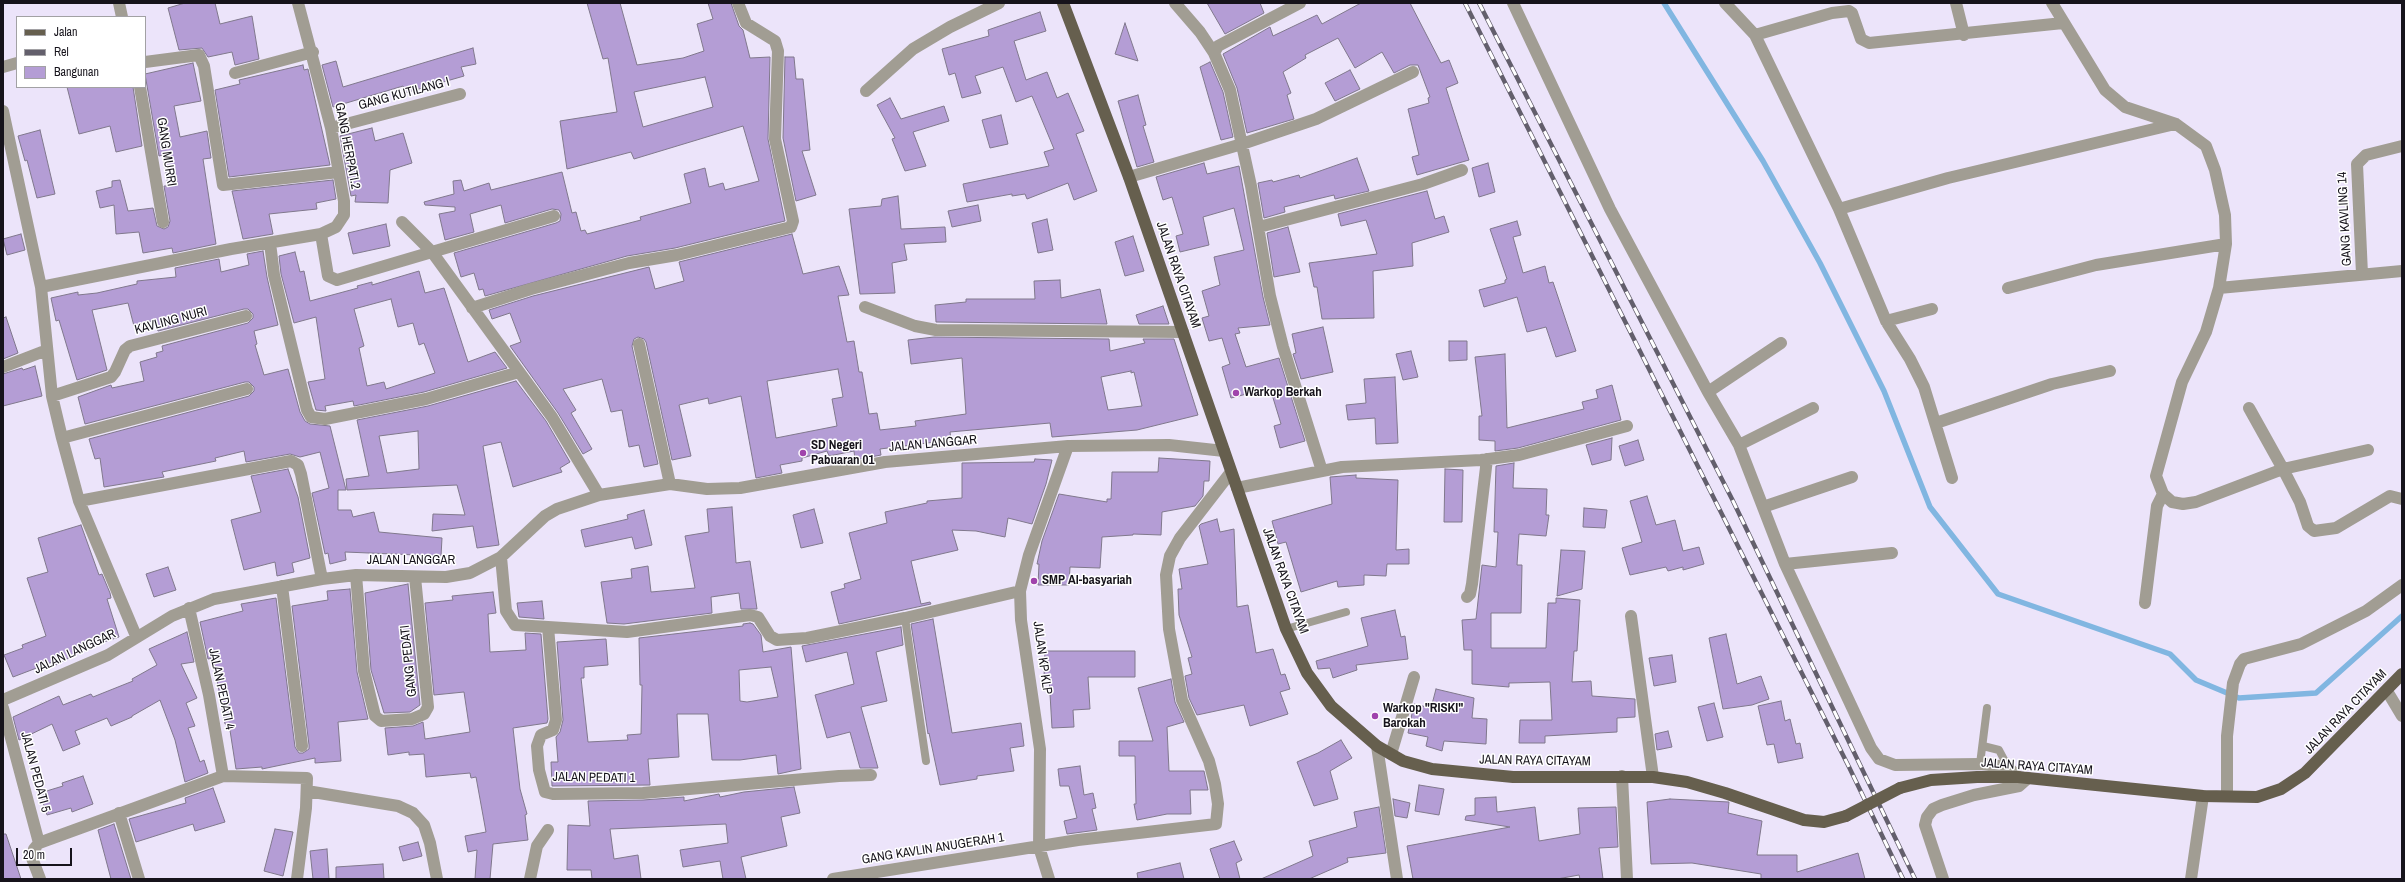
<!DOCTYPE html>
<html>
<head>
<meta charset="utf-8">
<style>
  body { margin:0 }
  #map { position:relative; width:2405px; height:882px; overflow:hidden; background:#ece4fa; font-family:"Archivo Narrow",sans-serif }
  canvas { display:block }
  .frame { position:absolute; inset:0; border:4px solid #16131b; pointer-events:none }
  .legend { position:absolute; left:16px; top:16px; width:130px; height:72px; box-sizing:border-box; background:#fff; border:1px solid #a2a1a4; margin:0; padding:5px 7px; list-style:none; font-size:12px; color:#16131b }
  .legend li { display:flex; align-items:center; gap:8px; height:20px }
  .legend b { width:20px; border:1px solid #a2a1a4 }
  .scale { position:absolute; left:16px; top:848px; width:56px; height:18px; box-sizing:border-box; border:2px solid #16131b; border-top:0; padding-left:5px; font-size:12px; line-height:14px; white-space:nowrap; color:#16131b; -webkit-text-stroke:3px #fff; paint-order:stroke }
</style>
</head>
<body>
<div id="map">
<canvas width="2405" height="882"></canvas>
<div class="frame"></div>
<ul class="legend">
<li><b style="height:5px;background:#665f4e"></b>Jalan</li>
<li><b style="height:5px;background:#635f6c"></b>Rel</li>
<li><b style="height:11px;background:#b49dd5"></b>Bangunan</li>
</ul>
<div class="scale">20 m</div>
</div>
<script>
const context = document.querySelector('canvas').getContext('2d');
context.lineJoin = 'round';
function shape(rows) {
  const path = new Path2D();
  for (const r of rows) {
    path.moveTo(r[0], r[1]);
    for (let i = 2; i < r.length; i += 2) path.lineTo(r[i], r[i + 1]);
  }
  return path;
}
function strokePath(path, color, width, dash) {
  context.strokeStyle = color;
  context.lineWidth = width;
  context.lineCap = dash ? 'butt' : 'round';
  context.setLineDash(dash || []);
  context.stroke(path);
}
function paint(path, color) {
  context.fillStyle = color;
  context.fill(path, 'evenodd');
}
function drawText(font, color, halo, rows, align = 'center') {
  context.font = font + ' "Archivo Narrow",sans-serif';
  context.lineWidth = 3;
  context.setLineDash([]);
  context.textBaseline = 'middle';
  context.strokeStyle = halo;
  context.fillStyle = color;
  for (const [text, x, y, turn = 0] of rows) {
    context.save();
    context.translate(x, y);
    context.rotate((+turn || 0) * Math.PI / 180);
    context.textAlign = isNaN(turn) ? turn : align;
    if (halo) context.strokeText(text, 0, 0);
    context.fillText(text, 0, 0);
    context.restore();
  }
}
strokePath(shape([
  [1664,3,1763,161,1820,263,1884,391,1930,507,1998,594,2170,654,2196,680,2239,698,2316,693,2402,616]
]), '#81b6e1', 5.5);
const building = shape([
  [185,3,215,3,220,24,252,16,259,59,235,65,232,52,208,57,202,48,179,50,168,8,185,3],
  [587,3,620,3,637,65,683,58,704,51,697,24,713,19,708,3,731,3,739,26,743,30,750,58,770,57,768,139,785,221,675,248,627,256,485,296,483,289,479,290,474,273,461,277,454,253,556,223,560,221,561,214,559,210,552,209,505,223,501,205,470,214,474,232,445,240,439,214,455,211,455,207,425,205,424,202,454,194,453,181,461,180,464,191,489,183,491,190,562,172,572,213,576,212,581,231,585,230,587,234,641,220,640,217,691,203,684,174,705,168,709,187,723,183,725,190,759,181,743,126,634,159,631,152,567,169,560,121,617,112,608,58,603,59,587,3],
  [705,77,713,107,643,127,634,92,705,77],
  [1207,3,1260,3,1264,13,1225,34,1207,3],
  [1361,3,1410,3,1441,63,1449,60,1458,83,1446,88,1469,160,1417,175,1412,157,1419,155,1408,109,1429,103,1428,98,1430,97,1418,65,1410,65,1394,73,1382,52,1355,68,1338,38,1305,55,1306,58,1283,72,1291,93,1287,95,1294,119,1247,133,1237,88,1223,54,1270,27,1273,36,1317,15,1322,24,1361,3],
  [1040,12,1046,31,1014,41,1026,80,1047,72,1057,98,1068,93,1084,131,1076,134,1097,191,1074,200,1068,183,1027,199,1025,194,1012,196,1012,194,967,202,963,184,1049,166,1044,152,1054,149,1032,96,1016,102,1003,67,975,76,981,93,962,98,955,73,949,75,942,49,989,36,988,30,1040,12],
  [1125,23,1138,61,1115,54,1125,23],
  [473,48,476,64,461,67,464,76,405,93,403,86,333,107,322,65,336,61,343,87,473,48],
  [785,57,794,57,796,79,803,79,810,150,802,151,816,195,796,201,783,138,785,57],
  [1210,62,1223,92,1233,137,1221,140,1200,67,1210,62],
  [193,63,201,101,174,106,180,137,207,131,211,158,203,159,216,244,173,253,172,248,143,253,139,232,116,234,114,205,100,208,96,191,112,187,112,181,120,180,128,211,153,208,157,226,164,229,168,227,170,221,164,186,168,186,163,155,159,156,145,74,193,63],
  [303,65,304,70,308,69,330,165,229,177,215,90,240,84,239,80,303,65],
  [1350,70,1360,89,1335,101,1325,83,1350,70],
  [67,87,133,87,142,146,116,152,110,126,79,134,67,87],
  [1138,95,1146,125,1143,126,1154,162,1137,167,1118,101,1138,95],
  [890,98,901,119,944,106,949,121,913,132,926,166,905,171,892,139,895,138,877,105,890,98],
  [1001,115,1008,144,990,148,982,120,1001,115],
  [372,128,375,141,403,133,412,163,390,170,388,203,355,202,356,195,351,196,340,136,372,128],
  [40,130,55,194,37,198,27,160,25,161,18,136,40,130],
  [1357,158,1369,191,1335,199,1334,195,1284,207,1285,212,1264,218,1258,183,1272,180,1273,182,1299,175,1300,178,1357,158],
  [1204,163,1207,174,1239,166,1263,297,1270,325,1238,328,1240,333,1235,334,1246,367,1279,358,1305,441,1280,448,1274,426,1281,424,1270,388,1231,398,1222,367,1230,364,1222,338,1209,341,1202,318,1209,316,1202,291,1220,285,1214,257,1244,250,1234,208,1203,217,1209,245,1180,252,1176,236,1183,234,1172,197,1163,200,1156,177,1204,163],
  [1488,163,1495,192,1479,197,1472,168,1488,163],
  [333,180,336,199,316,203,317,209,269,214,273,234,243,239,232,191,333,180],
  [1427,191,1435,219,1444,216,1449,232,1412,243,1413,266,1373,271,1374,318,1322,319,1317,287,1314,287,1309,263,1377,254,1366,220,1341,226,1338,214,1427,191],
  [898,196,901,229,945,227,946,242,904,244,907,260,892,263,895,293,860,294,849,209,881,206,882,199,898,196],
  [978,205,981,221,952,227,948,211,978,205],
  [1047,219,1053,250,1038,253,1032,223,1047,219],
  [1517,221,1521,235,1513,237,1523,273,1545,266,1549,283,1553,282,1576,351,1556,357,1546,327,1527,332,1517,297,1484,307,1479,290,1505,283,1505,280,1507,279,1490,229,1517,221],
  [386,224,390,246,353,254,348,233,386,224],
  [1288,227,1300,272,1274,277,1267,233,1288,227],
  [21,234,25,250,7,255,3,239,21,234],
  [792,234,803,274,839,266,849,295,838,296,847,342,854,341,859,372,862,372,869,414,877,413,880,430,916,426,915,421,966,414,962,358,911,364,908,340,934,337,1109,339,1110,351,1145,343,1143,339,1174,339,1198,415,1137,430,1052,437,1050,423,950,432,951,440,880,449,881,455,855,460,854,451,829,456,827,451,802,458,802,461,780,465,782,473,756,478,741,396,709,404,708,398,679,405,691,456,672,460,646,342,644,339,638,337,634,339,632,346,658,464,644,467,639,445,629,447,622,410,611,412,602,379,563,389,576,410,571,413,592,449,583,454,558,413,510,346,521,342,510,313,492,319,489,310,533,296,649,267,655,289,684,281,679,262,792,234],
  [838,369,843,397,832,399,837,426,776,438,767,381,838,369],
  [1131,371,1131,373,1134,372,1142,406,1108,410,1101,377,1131,371],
  [1133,236,1144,271,1125,276,1115,242,1133,236],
  [263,251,267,277,278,325,254,331,257,344,255,345,264,375,288,369,300,412,305,421,310,424,330,426,346,490,338,490,338,510,351,510,353,517,374,512,379,532,442,538,441,556,345,552,346,560,330,564,328,553,325,554,312,493,329,488,320,452,300,457,290,454,246,462,244,451,215,458,216,461,162,472,164,477,104,487,100,458,95,459,89,439,249,396,254,391,254,387,249,382,245,382,85,424,78,397,111,385,112,388,144,381,140,362,157,357,156,353,163,351,162,346,248,323,253,318,253,314,248,309,244,309,158,331,155,320,134,326,128,303,92,310,107,370,77,380,59,320,56,321,51,298,78,292,78,295,97,293,137,284,137,281,176,277,175,268,219,259,221,272,249,265,247,254,263,251],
  [295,252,300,272,304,271,310,301,358,288,357,286,372,282,372,285,419,271,425,293,444,288,468,362,495,352,507,368,424,392,354,406,353,401,325,406,326,411,316,410,308,382,325,379,316,317,294,323,281,274,279,256,295,252],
  [391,299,398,327,413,323,419,345,424,343,435,373,386,389,384,382,367,386,359,348,364,346,354,309,391,299],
  [1060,280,1061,298,1100,289,1107,324,936,322,935,305,966,302,966,299,1035,299,1034,281,1060,280],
  [1163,306,1169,324,1139,324,1136,315,1163,306],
  [6,317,18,353,3,359,3,318,6,317],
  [1323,327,1333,372,1301,379,1293,354,1296,353,1292,334,1323,327],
  [1449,341,1467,341,1467,360,1449,361,1449,341],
  [1411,351,1418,377,1403,380,1396,354,1411,351],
  [1505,354,1507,428,1584,409,1582,402,1598,398,1596,390,1612,385,1621,420,1518,448,1495,451,1495,441,1479,440,1479,416,1482,416,1475,357,1505,354],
  [35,366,42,396,3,406,3,374,22,368,23,370,35,366],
  [1395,377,1398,443,1376,444,1375,418,1348,420,1346,405,1366,403,1364,379,1395,377],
  [516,381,546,421,570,462,560,468,562,472,513,487,501,442,483,446,499,545,477,548,473,526,432,531,433,514,465,515,457,485,347,490,346,479,369,476,357,420,428,406,516,381],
  [418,431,419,469,387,473,379,436,418,431],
  [1612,438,1611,460,1592,465,1586,445,1612,438],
  [1638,440,1644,460,1625,466,1619,446,1638,440],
  [1159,458,1210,461,1209,481,1204,481,1203,496,1195,506,1162,512,1161,535,1133,534,1133,535,1102,537,1100,568,1070,567,1069,585,1038,585,1039,564,1037,564,1042,541,1059,494,1107,502,1107,499,1111,499,1112,472,1158,472,1159,458],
  [1035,459,1052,460,1046,484,1032,524,1008,518,1005,537,976,531,952,530,958,550,911,561,921,604,930,602,931,604,839,624,831,592,845,588,844,584,861,579,849,533,887,523,885,512,927,503,927,501,962,498,962,463,1034,462,1035,459],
  [1514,463,1513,488,1547,489,1546,515,1549,515,1546,536,1519,534,1517,565,1522,565,1521,613,1491,613,1491,648,1546,648,1548,603,1556,603,1556,598,1580,600,1577,651,1574,651,1572,682,1591,681,1592,696,1635,699,1635,717,1617,718,1617,732,1545,736,1545,743,1519,743,1520,720,1552,720,1550,682,1509,683,1509,687,1472,684,1472,650,1464,650,1462,620,1476,619,1482,565,1496,567,1498,532,1494,532,1496,466,1514,463],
  [288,469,298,497,310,558,292,563,294,572,277,576,275,562,244,570,231,520,261,512,251,476,288,469],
  [1445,469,1463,470,1462,522,1444,522,1445,469],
  [1356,475,1356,478,1398,480,1396,550,1409,549,1409,564,1387,564,1386,576,1364,575,1364,585,1338,587,1337,581,1301,592,1286,542,1278,544,1272,521,1332,504,1330,477,1356,475],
  [1647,496,1656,525,1675,520,1683,551,1699,547,1704,564,1683,570,1683,567,1668,571,1666,567,1630,575,1622,548,1642,542,1630,501,1647,496],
  [732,507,736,563,750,561,757,609,741,609,739,593,711,597,712,613,624,624,607,623,601,582,632,578,631,569,648,566,651,592,695,588,685,536,709,532,707,509,732,507],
  [1584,508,1607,510,1605,528,1583,527,1584,508],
  [814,509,823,543,801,548,793,515,814,509],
  [644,510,652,545,635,549,632,537,585,547,581,530,628,519,627,515,644,510],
  [1217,519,1220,532,1234,529,1237,607,1248,605,1256,653,1273,649,1281,675,1285,674,1290,689,1280,692,1288,714,1250,726,1244,705,1197,715,1189,698,1185,676,1192,674,1188,658,1192,657,1179,615,1178,589,1182,589,1179,569,1208,564,1199,526,1201,524,1217,519],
  [81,525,99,575,102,574,110,593,111,598,107,599,119,637,104,642,103,639,56,665,55,661,13,677,4,655,23,648,22,645,46,636,27,578,48,572,38,538,81,525],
  [1561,550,1585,551,1582,589,1557,596,1561,550],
  [168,567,176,590,154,597,146,574,168,567],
  [408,584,420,705,410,712,384,713,371,670,365,593,408,584],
  [350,589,357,672,368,719,338,722,341,761,315,763,315,758,262,769,262,767,236,769,229,724,225,724,213,658,208,659,200,622,243,611,241,604,276,598,295,747,299,753,303,753,309,749,309,745,292,606,328,600,327,591,350,589],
  [493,592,496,613,488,614,490,652,526,650,525,633,541,634,548,719,547,723,513,728,520,789,527,814,525,815,528,840,493,844,490,879,475,879,477,850,468,852,465,836,486,832,476,777,471,778,470,773,426,777,424,754,409,755,409,752,388,755,385,728,413,726,423,722,425,739,470,732,464,692,434,695,425,603,453,600,452,596,493,592],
  [542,601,544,619,519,617,517,603,542,601],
  [1395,610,1401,637,1405,636,1408,659,1356,665,1357,670,1333,678,1330,668,1318,669,1316,661,1368,646,1361,618,1395,610],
  [933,619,952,733,1021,723,1024,746,1010,748,1014,771,977,776,977,779,940,785,929,733,928,734,911,624,933,619],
  [750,623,753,624,761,635,763,652,791,647,801,769,778,774,776,755,740,760,712,760,708,714,677,714,679,757,648,759,650,785,552,786,551,762,558,762,556,737,560,732,563,720,557,642,606,639,608,665,584,667,584,678,581,678,588,742,628,740,627,735,641,734,642,685,640,685,639,638,743,626,743,624,750,623],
  [771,667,778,697,747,702,740,701,739,670,771,667],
  [901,627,903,645,876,652,887,701,861,707,878,768,860,768,850,732,827,738,815,695,854,684,847,652,806,662,802,646,901,627],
  [187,632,194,662,181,664,197,698,186,703,195,726,188,728,200,762,204,760,208,773,185,782,175,740,160,700,132,716,132,717,111,726,107,718,75,731,80,744,63,751,52,724,19,740,13,717,59,696,63,705,91,694,93,697,133,681,132,679,157,665,149,649,187,632],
  [1726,634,1737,684,1761,676,1769,699,1752,705,1723,709,1709,638,1726,634],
  [1045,651,1135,651,1135,677,1088,677,1090,709,1073,710,1074,727,1052,728,1049,677,1044,677,1045,651],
  [1672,655,1676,682,1654,686,1649,658,1672,655],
  [1171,679,1175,702,1184,722,1167,727,1169,771,1204,771,1208,790,1190,790,1191,814,1167,814,1137,820,1134,804,1136,804,1135,756,1119,756,1119,741,1153,741,1138,688,1171,679],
  [1436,689,1474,698,1472,718,1487,719,1486,744,1444,741,1442,751,1426,746,1428,737,1408,733,1414,704,1431,708,1436,689],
  [1781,701,1785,721,1790,719,1796,744,1800,743,1803,758,1778,763,1774,744,1767,745,1758,706,1781,701],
  [1714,703,1723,737,1707,741,1698,707,1714,703],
  [1668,731,1672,747,1657,750,1655,734,1668,731],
  [1341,740,1352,758,1330,771,1338,799,1314,806,1297,762,1318,753,1341,740],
  [1080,766,1084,795,1093,793,1096,808,1092,809,1097,830,1067,834,1064,821,1077,818,1069,786,1060,786,1058,769,1080,766],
  [83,776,93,804,72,812,71,808,47,815,40,793,63,786,62,783,83,776],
  [1419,785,1444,789,1439,815,1415,811,1419,785],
  [794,787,800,813,781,817,787,846,741,857,746,879,723,879,720,861,683,867,680,850,728,843,726,824,610,829,614,859,638,855,641,879,592,879,591,870,567,870,568,825,590,826,588,801,643,800,684,797,684,801,719,794,720,797,744,792,794,787],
  [213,788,225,822,195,831,193,824,136,842,129,819,186,803,185,798,213,788],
  [1496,797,1497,812,1535,807,1539,841,1580,834,1578,808,1616,807,1618,847,1599,848,1603,879,1580,879,1579,875,1557,879,1413,879,1407,846,1510,827,1465,820,1466,816,1475,815,1475,798,1496,797],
  [1393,799,1410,803,1407,818,1395,816,1393,799],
  [1670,799,1729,802,1728,813,1762,821,1757,855,1797,855,1797,872,1858,853,1865,879,1761,879,1761,874,1692,863,1651,864,1647,802,1670,799],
  [1379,807,1386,853,1347,858,1348,862,1309,879,1261,879,1313,856,1309,841,1357,827,1354,812,1379,807],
  [114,824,131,879,111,879,98,830,114,824],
  [275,829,293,832,283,876,264,871,275,829],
  [3,834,6,834,21,879,3,879,3,834],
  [1234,841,1242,860,1236,863,1240,879,1220,879,1210,849,1234,841],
  [418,842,422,856,403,861,399,847,418,842],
  [327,849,329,879,313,879,310,851,327,849],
  [1180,863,1184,879,1138,879,1137,873,1180,863],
  [383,864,384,879,336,879,336,867,383,864]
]);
paint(building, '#b49dd5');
strokePath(building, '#80788c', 1);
strokePath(shape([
  [905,618,926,761],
  [1286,629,1346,612],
  [1983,746,1999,750,2008,767],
  [1980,764,1987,708]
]), '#a19d93', 8);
strokePath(shape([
  [119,3,122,17],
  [1175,3,1200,32,1214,53],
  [1300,3,1218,46,1214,53,1230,90,1251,186,1270,296,1283,347,1322,471],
  [1513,3,1610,209,1708,392,1739,445,1785,564,1871,748,1879,759,1895,765,1980,764,2008,767,2018,777],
  [1725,3,1755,35,1839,209,1886,321,1910,359,1924,387,1952,478],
  [1956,3,1964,35],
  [2052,3,2105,90,2125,107,2176,124,2206,146,2215,170,2225,215,2226,244,2219,288,2206,332,2182,382,2156,476,2163,494,2172,502,2183,504,2196,502,2283,469,2300,502,2308,526,2314,531,2336,528,2390,496,2402,499],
  [1755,35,1832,13,1849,11,1852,13,1861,39,1869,43,2063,23],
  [145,62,199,55,204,66,223,185,339,172],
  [3,67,17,63],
  [235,73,313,52],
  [140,87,163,222],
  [866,91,913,49,950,27,999,3],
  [3,111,41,287,52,396,62,438,247,389],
  [331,128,460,94],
  [1129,177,1242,144,1316,119,1413,72],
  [1839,209,1948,178,2175,124],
  [402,222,432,252,552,417,599,495],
  [1259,227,1423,184,1462,170],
  [321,234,328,276,337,280,554,216],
  [270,243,274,275,307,410,311,417,325,419,426,399,519,372],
  [2362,274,2357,164,2366,155,2402,146],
  [41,287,231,249,321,234,336,227,344,215,344,201,331,128,298,3],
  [2008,288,2096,265,2226,244],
  [2219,288,2402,271],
  [865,307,915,326,936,330,1183,332],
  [472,308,531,289,629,263,677,255,791,227,793,221,775,139,778,51,775,41,746,23,738,3],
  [1886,321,1932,309],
  [639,344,670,484],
  [3,367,47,350],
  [1708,392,1781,343],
  [52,396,111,377,115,372,125,350,130,346,246,316],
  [2249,408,2283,469,2368,450],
  [1936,423,2052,384,2110,371],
  [62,438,79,501,136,636],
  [1739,445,1813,408],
  [1237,488,1342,467,1481,460,1519,455,1627,426],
  [79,501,291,461,298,465,301,474,322,579],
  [1763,507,1852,477],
  [501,557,506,611,515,625,548,627,627,632,750,615,758,617,770,636,777,640,807,638,905,618,1020,591],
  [1785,564,1892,553],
  [356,575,364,671,375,716,381,721,412,719,424,714,428,707,415,577],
  [282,586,302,746],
  [1467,597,1470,594,1472,584,1487,459],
  [2145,603,2157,506,2163,494],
  [189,608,209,695,223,776],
  [1631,616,1653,777],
  [548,627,556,720,553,730,541,735,537,746,539,770,545,792,553,794,643,793,839,776,871,775],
  [2387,691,2402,716],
  [3,700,108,655,172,616,214,599,322,579,356,575,446,577,470,573,501,557,545,516,557,509,599,495,670,484,707,489,740,488,885,462,1068,446,1169,445,1224,451],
  [3,708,39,843],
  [1377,746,1397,879],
  [1391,754,1414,677],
  [1622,776,1627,879],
  [307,791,398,806,413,813,424,825,430,843,437,879],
  [2227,796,2227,736,2233,683,2240,664,2244,659,2301,644,2366,611,2402,585],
  [119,813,139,879],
  [40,879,32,858,34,849,39,843,223,776,307,778,306,808,297,879],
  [530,879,537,846,548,830],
  [833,879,1078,840,1216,824,1218,804,1215,784,1209,761,1182,700,1169,629,1166,575,1170,556,1180,538,1231,472],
  [1049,879,1039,847,1040,749,1021,620,1020,591,1029,555,1068,446],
  [1943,879,1925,825,1927,817,1933,809,1942,805,1974,795,2019,786,2028,778],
  [2191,879,2203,796]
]), '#a19d93', 12);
strokePath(shape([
  [1063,3,1129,177,1286,629,1307,673,1331,706,1377,746,1403,761,1432,769,1513,777,1653,777,1687,782,1725,793,1804,820,1824,822,1846,816],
  [1900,788,1931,780,1977,777,2018,777,2203,796,2257,797,2281,789,2305,773,2402,674]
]), '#665f4e', 12);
const rail = shape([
  [1465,3,1849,767,1903,879],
  [1479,3,1732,499,1915,879]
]);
strokePath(rail, '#635f6c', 4.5);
strokePath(rail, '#fff', 3, [9]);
strokePath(shape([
  [1846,816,1900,788]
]), '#665f4e', 12);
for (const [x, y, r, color] of [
  [1236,393,4,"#a043ac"],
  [803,453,4,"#a043ac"],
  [1034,581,4,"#a043ac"],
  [1375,716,4,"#a043ac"]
]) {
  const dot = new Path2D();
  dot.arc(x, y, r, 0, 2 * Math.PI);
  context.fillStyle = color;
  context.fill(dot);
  strokePath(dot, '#fff', 1.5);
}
drawText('13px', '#16131b', '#fff', [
  ["GANG KUTILANG I",404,94,-15],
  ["GANG HERPATI.2",347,146,79],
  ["GANG MURRI",166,152,81],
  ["GANG KAVLING 14",2345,219,-93],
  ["JALAN RAYA CITAYAM",1178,275,71],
  ["KAVLING NURI",171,321,-15],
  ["JALAN LANGGAR",933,444,-5],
  ["JALAN LANGGAR",411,561],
  ["JALAN RAYA CITAYAM",1285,581,70],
  ["JALAN LANGGAR",75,652,-25],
  ["JALAN KP KLP",1042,658,82],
  ["GANG PEDATI",409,661,-96],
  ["JALAN PEDATI 4",221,689,78],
  ["JALAN RAYA CITAYAM",2346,712,-46],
  ["JALAN RAYA CITAYAM",1535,761,1],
  ["JALAN RAYA CITAYAM",2037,767,4],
  ["JALAN PEDATI 5",35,772,75],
  ["JALAN PEDATI 1",594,778,1],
  ["GANG KAVLIN ANUGERAH 1",933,849,-9]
]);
drawText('bold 13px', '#16131b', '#fff', [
  ["Warkop Berkah",1244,393],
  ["SD Negeri",811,446],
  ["Pabuaran 01",811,461],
  ["SMP Al-basyariah",1042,581],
  ["Warkop \"RISKI\"",1383,709],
  ["Barokah",1383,724]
], 'left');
</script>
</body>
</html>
